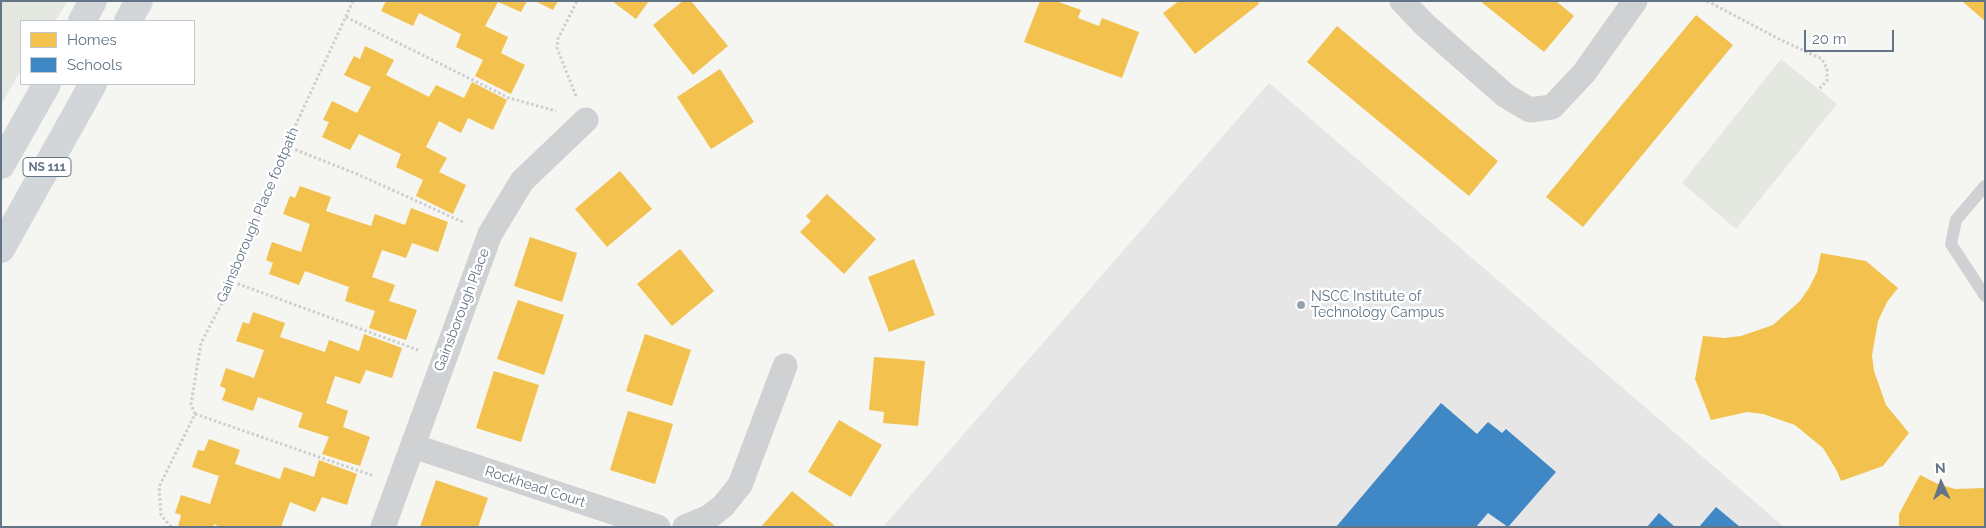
<!DOCTYPE html>
<html>
<head>
<meta charset="utf-8">
<style>
  body { margin:0 }
  #map { position:relative; width:1986px; height:528px; overflow:hidden; background:#f5f5f2; font-family:Raleway,sans-serif }
  canvas { display:block }
  .frame { position:absolute; inset:0; border:2px solid #627485; pointer-events:none }
  .legend { position:absolute; left:20px; top:20px; width:175px; height:65px; box-sizing:border-box; background:#fff; border:1px solid #c0c7ce; margin:0; padding:6px 9px; list-style:none; font-size:15px; color:#627485 }
  .legend li { display:flex; align-items:center; gap:10px; height:25px }
  .legend b { width:25px; border:1px solid #c0c7ce }
  .north { position:absolute; left:1916px; top:458px; width:50px; height:50px; -webkit-text-stroke:4px #fff; paint-order:stroke; rotate:357deg; font-size:14px; font-weight:700; line-height:20px; text-align:center; color:#627485 }
  .north::after { content:''; display:block; margin:auto; width:18px; height:22px; background:#627485; clip-path:polygon(50% 0,100% 100%,50% 72%,0 100%) }
  .scale { position:absolute; left:1804px; top:30px; width:90px; height:22px; box-sizing:border-box; border:2px solid #627485; border-top:0; padding-left:6px; font-size:15px; line-height:18px; white-space:nowrap; color:#627485; -webkit-text-stroke:4px #fff; paint-order:stroke }
</style>
</head>
<body>
<div id="map">
<canvas width="1986" height="528"></canvas>
<div class="frame"></div>
<ul class="legend">
<li><b style="height:14px;background:#f2c14e"></b>Homes</li>
<li><b style="height:14px;background:#3f88c5"></b>Schools</li>
</ul>
<div class="north">N</div>
<div class="scale">20 m</div>
</div>
<script>
const context = document.querySelector('canvas').getContext('2d');
context.lineJoin = 'round';
function paint(path, color) {
  context.fillStyle = color;
  context.fill(path, 'evenodd');
}
function shape(rows) {
  const path = new Path2D();
  for (const r of rows) {
    path.moveTo(r[0], r[1]);
    for (let i = 2; i < r.length; i += 2) path.lineTo(r[i], r[i + 1]);
  }
  return path;
}
function strokePath(path, color, width, dash) {
  context.strokeStyle = color;
  context.lineWidth = width;
  context.lineCap = dash ? 'butt' : 'round';
  context.setLineDash(dash || []);
  context.stroke(path);
}
function drawText(font, color, halo, rows, align = 'center') {
  context.font = font + ' Raleway,sans-serif';
  context.lineWidth = 5;
  context.setLineDash([]);
  context.textBaseline = 'middle';
  context.strokeStyle = halo;
  context.fillStyle = color;
  for (const [text, x, y, turn = 0] of rows) {
    context.save();
    context.translate(x, y);
    context.rotate((+turn || 0) * Math.PI / 180);
    context.textAlign = isNaN(turn) ? turn : align;
    if (halo) context.strokeText(text, 0, 0);
    context.fillText(text, 0, 0);
    context.restore();
  }
}
paint(shape([
  [1269,83,1784,527,883,527]
]), '#e5e6e5');
paint(shape([
  [1,1,68,1,55,21,21,21,21,70,1,105],
  [1781,59,1837,104,1736,229,1682,183]
]), '#e4e8e0');
paint(shape([
  [386,1,527,1,521,12,498,2,485,26,508,37,501,53,525,65,511,94,475,76,483,60,456,47,461,34,419,13,413,26,381,11],
  [535,1,558,1,553,10],
  [612,1,649,1,636,19],
  [683,1,691,1,728,46,693,75,653,25],
  [1040,1,1056,1,1081,10,1078,18,1099,26,1102,18,1139,32,1122,78,1024,42],
  [1179,1,1258,1,1259,4,1195,54,1163,13],
  [1480,1,1556,1,1574,16,1544,52],
  [1962,1,1985,1,1985,21],
  [1696,15,1733,45,1583,227,1546,197],
  [1337,26,1498,161,1469,196,1307,62],
  [365,46,394,60,386,75,429,97,436,85,464,98,472,82,507,100,493,130,468,118,461,133,439,121,426,147,447,158,439,172,466,185,453,214,416,196,423,180,396,167,401,154,359,134,350,150,322,137,329,122,323,120,332,101,357,113,371,87,344,75,354,56,360,59],
  [720,69,754,122,711,149,677,97],
  [620,171,652,209,607,247,575,209],
  [300,186,331,197,326,211,371,226,375,214,405,225,411,208,448,222,438,252,412,243,406,258,382,250,372,277,395,285,389,301,417,310,406,340,369,328,375,311,345,301,349,287,305,271,299,285,269,274,273,263,266,260,272,242,301,252,310,224,283,214,290,196,295,198],
  [827,194,876,239,844,274,800,232,811,221,806,216],
  [530,237,577,253,562,302,514,286],
  [680,249,714,291,672,326,637,284],
  [1821,253,1866,261,1898,288,1887,302,1878,321,1872,355,1874,371,1886,405,1909,433,1883,466,1841,481,1837,471,1823,448,1795,425,1763,414,1747,412,1711,420,1695,379,1703,336,1724,338,1741,336,1773,325,1800,301,1809,288,1817,272],
  [914,259,935,315,889,332,868,277],
  [518,300,564,315,544,375,497,359],
  [253,312,285,323,280,337,325,352,329,340,359,351,364,334,402,348,392,378,366,370,360,384,335,376,326,403,348,411,343,427,370,437,360,466,322,454,329,437,298,427,303,413,258,397,253,411,222,400,226,389,220,386,226,368,254,378,264,350,236,341,243,322,249,324],
  [645,334,691,350,672,406,626,391],
  [874,357,925,361,918,426,883,423,884,412,869,410],
  [494,371,539,385,521,442,476,428],
  [628,411,673,424,655,484,610,470],
  [839,420,882,445,851,497,808,472],
  [209,439,240,450,235,464,280,479,284,467,314,477,319,460,357,474,347,505,322,497,315,512,290,502,281,527,220,527,214,524,213,527,178,527,181,515,175,513,181,495,210,504,219,476,192,467,198,450,204,451],
  [1920,475,1938,484,1955,489,1985,488,1985,527,1899,527,1899,514],
  [436,480,488,498,478,527,420,527],
  [792,491,834,525,832,527,761,527]
]), '#f2c14e');
paint(shape([
  [1441,403,1477,434,1488,422,1502,433,1506,429,1556,472,1508,527,1488,513,1476,527,1336,527],
  [1716,507,1740,527,1699,527],
  [1659,513,1675,527,1647,527]
]), '#3f88c5');
strokePath(shape([
  [1707,1,1781,40,1822,59,1827,69,1827,81,1819,89],
  [346,17,509,98,556,111],
  [576,96,557,48,558,39,577,1],
  [286,146,357,174,465,223],
  [233,282,418,350],
  [195,414,374,476],
  [171,527,161,515,159,487,195,414,191,404,201,343,233,282,286,146,353,1]
]), '#cecece', 3, [2.5, 2.5]);
strokePath(shape([
  [1985,186,1956,220,1951,244,1985,296]
]), '#d0d1d2', 12);
strokePath(shape([
  [1402,1,1425,25,1506,96,1530,110,1552,107,1584,73,1635,1],
  [413,446,658,527],
  [383,527,490,234,522,181,586,120],
  [685,527,709,517,723,506,740,485,785,366]
]), '#d0d1d2', 25);
strokePath(shape([
  [82,21,93,1],
  [128,21,139,1],
  [1,165,47,84],
  [1,249,93,84]
]), '#d2d6d9', 28);
for (const [x, y, r, color] of [
  [1301,305,5,"#95a1ab"]
]) {
  const dot = new Path2D();
  dot.arc(x, y, r, 0, 2 * Math.PI);
  context.fillStyle = color;
  context.fill(dot);
  strokePath(dot, '#fff', 2);
}
for (const [x, y, w] of [
  [47,167,48]
]) {
  const box = new Path2D();
  box.roundRect(x - w / 2, y - 9.5, w, 19, 4);
  context.fillStyle = '#fff';
  context.fill(box);
  strokePath(box, '#627485', 1);
}
drawText('bold 12px', '#627485', null, [
  ["NS 111",47,167]
]);
drawText('14px', '#627485', '#fff', [
  ["Gainsborough Place footpath",258,215,-67],
  ["Gainsborough Place",462,310,-69],
  ["Rockhead Court",535,487,18]
]);
drawText('14px', '#627485', '#fff', [
  ["NSCC Institute of",1311,297],
  ["Technology Campus",1311,313]
], 'left');
</script>
</body>
</html>
